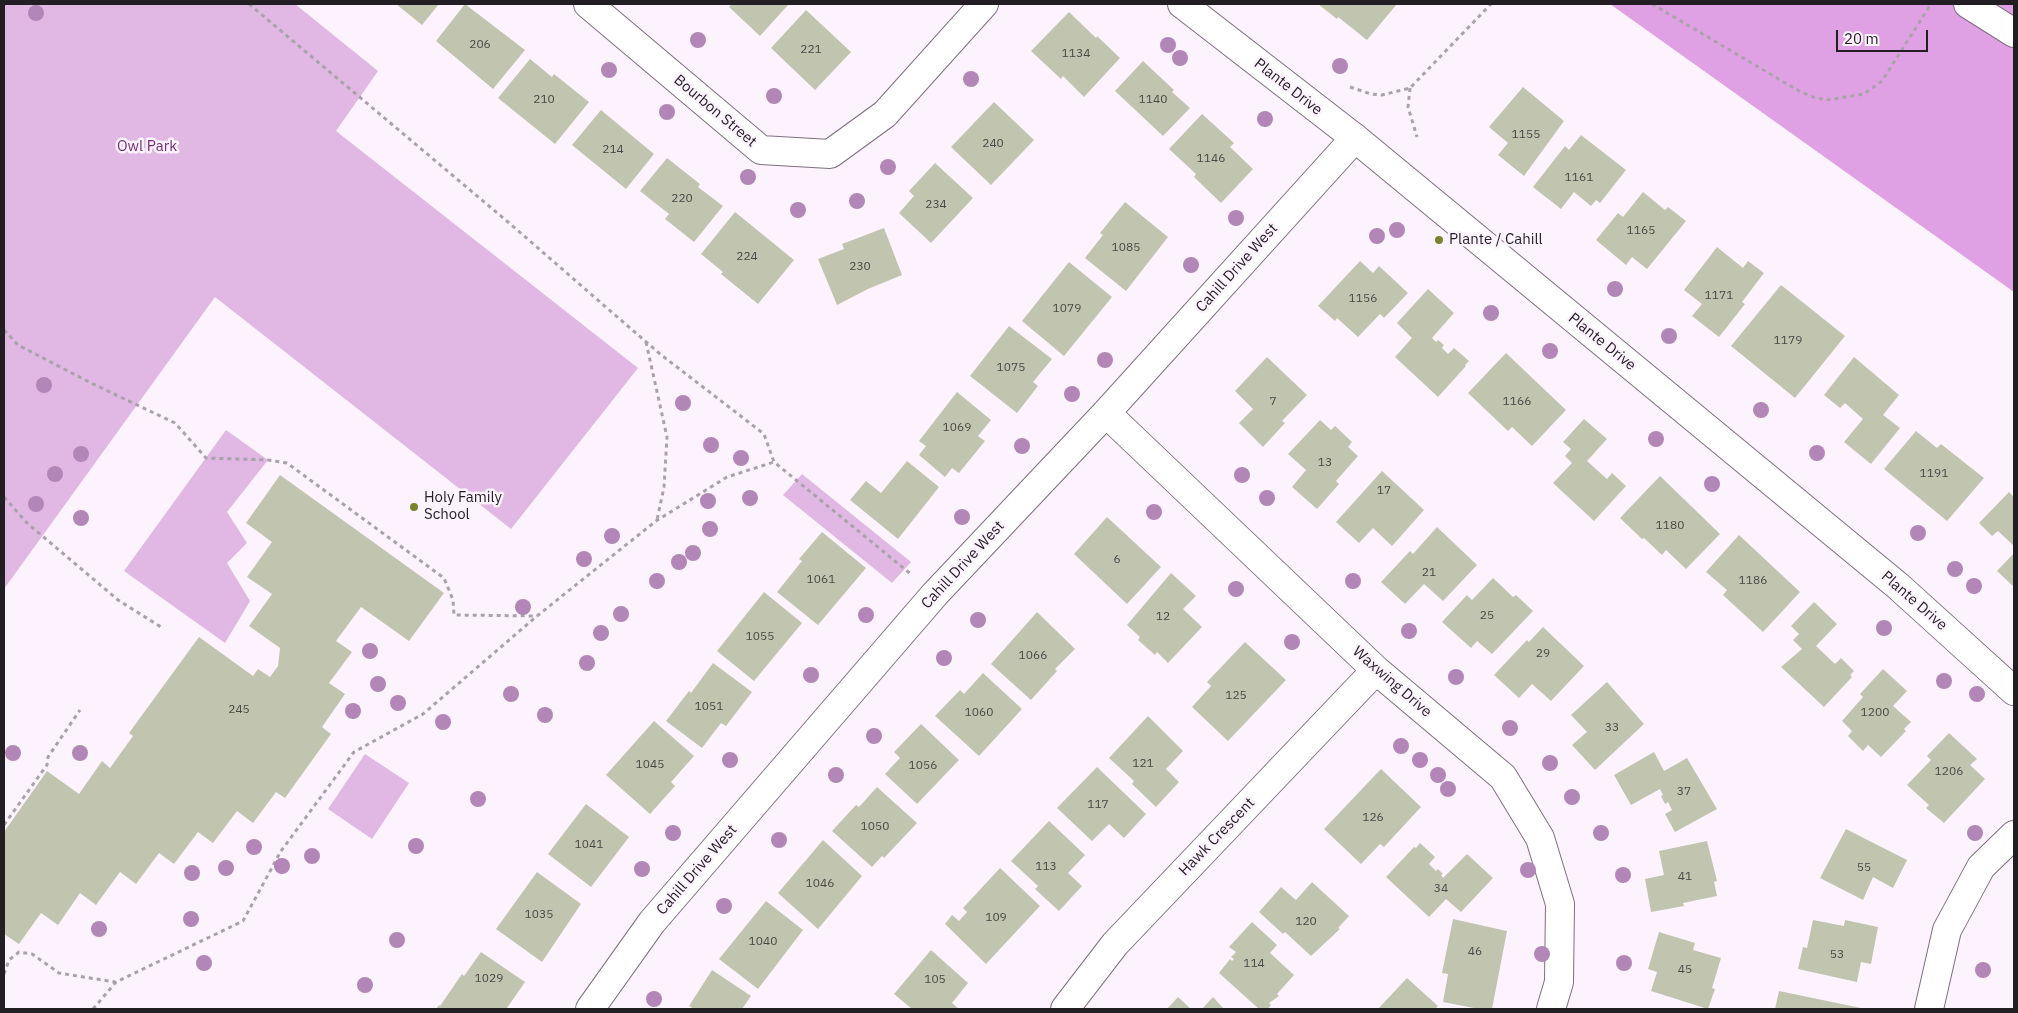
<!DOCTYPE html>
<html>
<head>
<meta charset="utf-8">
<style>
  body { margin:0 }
  #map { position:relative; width:2018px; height:1013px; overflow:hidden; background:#fdf3fe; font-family:"IBM Plex Sans",sans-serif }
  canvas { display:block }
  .frame { position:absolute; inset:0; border:5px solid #231e24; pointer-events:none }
  .scale { position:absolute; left:1836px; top:30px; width:92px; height:22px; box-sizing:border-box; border:2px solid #231e24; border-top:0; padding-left:6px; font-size:15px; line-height:18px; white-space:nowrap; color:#231e24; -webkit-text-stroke:4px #fdf3fe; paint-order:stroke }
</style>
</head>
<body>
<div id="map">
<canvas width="2018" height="1013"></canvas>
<div class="frame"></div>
<div class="scale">20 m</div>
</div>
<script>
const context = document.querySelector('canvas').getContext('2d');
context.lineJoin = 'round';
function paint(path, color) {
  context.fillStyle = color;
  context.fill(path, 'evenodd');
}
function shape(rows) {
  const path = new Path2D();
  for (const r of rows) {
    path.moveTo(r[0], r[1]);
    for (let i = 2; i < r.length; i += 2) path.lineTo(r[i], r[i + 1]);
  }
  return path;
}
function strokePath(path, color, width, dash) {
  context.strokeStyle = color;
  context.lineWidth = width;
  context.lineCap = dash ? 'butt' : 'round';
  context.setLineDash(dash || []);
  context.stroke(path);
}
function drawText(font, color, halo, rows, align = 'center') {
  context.font = font + ' "IBM Plex Sans",sans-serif';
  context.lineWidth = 5;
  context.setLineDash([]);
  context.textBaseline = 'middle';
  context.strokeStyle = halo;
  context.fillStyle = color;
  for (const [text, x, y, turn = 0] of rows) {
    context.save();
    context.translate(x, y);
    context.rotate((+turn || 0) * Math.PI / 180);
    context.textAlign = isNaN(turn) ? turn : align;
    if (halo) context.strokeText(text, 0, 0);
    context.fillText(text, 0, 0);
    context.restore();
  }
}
paint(shape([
  [4,4,295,4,378,71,336,131,638,368,511,529,215,297,4,589],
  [226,430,268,460,227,512,247,543,227,563,250,601,225,643,124,571],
  [802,474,911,562,892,583,783,495],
  [365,754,409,783,372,839,328,809]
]), '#e1b7e3');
paint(shape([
  [1610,4,2014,4,2014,292]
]), '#e0a1e4');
paint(shape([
  [396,4,439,4,422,25],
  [465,4,525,50,493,89,436,41],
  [732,4,787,4,788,5,760,36,729,7],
  [1318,4,1385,5,1397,4,1367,40,1338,17,1337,19],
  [806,10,851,52,815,90,771,48],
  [1069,12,1096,38,1097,36,1120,58,1084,97,1063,76,1061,79,1031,51],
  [530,59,552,77,554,74,589,102,555,144,498,98],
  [1143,61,1174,90,1172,92,1190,108,1163,136,1115,91],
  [1523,87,1564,121,1524,176,1498,155,1508,143,1489,127],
  [994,102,1034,140,991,185,951,147],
  [601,110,654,154,626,189,572,145],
  [1202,114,1234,143,1230,147,1253,169,1221,203,1194,177,1196,174,1169,149],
  [1581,135,1626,170,1600,203,1596,200,1591,206,1574,192,1561,209,1533,187,1565,146,1569,150],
  [667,158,700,184,698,187,723,206,694,242,665,219,669,214,640,191],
  [935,163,973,198,931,243,899,213,914,196,909,191],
  [1643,192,1665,210,1668,207,1686,221,1647,269,1632,257,1626,265,1596,240,1618,213,1623,217],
  [1125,202,1168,237,1126,291,1085,258,1103,235,1100,233],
  [735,212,794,260,758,304,721,274,723,272,701,254],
  [884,228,902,275,868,289,837,305,818,259,844,249,842,244],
  [1717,247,1743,268,1748,261,1764,273,1742,302,1745,304,1719,337,1692,316,1702,304,1684,290],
  [1360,261,1373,273,1379,266,1408,293,1384,318,1380,314,1358,337,1337,318,1335,321,1318,306],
  [1069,262,1112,297,1064,356,1022,321],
  [1781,285,1845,336,1795,398,1731,346],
  [1428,289,1454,313,1432,338,1436,342,1438,340,1444,345,1442,348,1448,354,1454,348,1469,361,1465,365,1466,366,1438,397,1395,357,1412,338,1397,323],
  [1009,326,1052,359,1033,382,1038,386,1017,413,970,376],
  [1506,353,1566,410,1532,446,1512,427,1508,431,1468,393],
  [1267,357,1307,395,1282,421,1285,423,1263,447,1239,423,1253,409,1235,391],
  [1854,357,1899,395,1883,415,1900,428,1871,464,1844,442,1863,419,1845,403,1840,408,1824,395],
  [957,392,991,420,978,436,985,441,959,473,952,468,945,477,919,455,926,446,919,441],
  [1584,419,1607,439,1587,461,1607,479,1612,473,1626,486,1594,521,1553,483,1572,463,1565,456,1571,449,1563,442],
  [1320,420,1331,430,1335,426,1352,442,1348,447,1358,456,1336,481,1339,484,1317,509,1292,487,1306,470,1288,454],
  [1916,431,1937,448,1941,444,1984,478,1947,521,1884,469],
  [907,461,939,487,898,539,850,500,866,481,881,493],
  [1382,471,1424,510,1392,546,1373,528,1359,543,1336,522],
  [280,475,444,593,409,641,361,607,336,641,352,652,329,683,345,694,322,727,331,734,285,798,276,792,253,823,237,811,213,843,198,832,174,864,159,853,136,884,120,872,96,905,80,893,58,925,41,913,19,944,4,934,4,832,47,771,79,794,102,761,110,768,133,736,129,733,199,637,253,676,258,669,270,677,278,666,280,648,249,626,272,594,247,577,272,542,246,523],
  [1660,476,1720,534,1686,569,1666,550,1662,555,1644,538,1642,539,1620,518],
  [2009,492,2014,497,2014,546,1998,531,1992,536,1979,523],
  [1107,517,1161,567,1127,604,1074,554],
  [1437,527,1477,565,1443,601,1424,584,1405,604,1381,582,1410,551,1413,554],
  [822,532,866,568,818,625,777,592,802,561,799,559],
  [1739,535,1800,592,1763,632,1723,595,1727,590,1706,572],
  [2014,553,2014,587,1997,571],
  [1171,573,1196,596,1183,609,1202,627,1168,663,1157,652,1155,655,1138,640,1140,637,1127,625],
  [1493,578,1513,597,1516,595,1533,611,1492,654,1477,641,1471,648,1442,622,1467,595,1472,600],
  [764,592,802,623,754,681,717,651],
  [1814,602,1837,624,1816,646,1835,664,1841,658,1854,671,1850,675,1852,677,1824,707,1781,667,1802,649,1793,640,1799,634,1791,626],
  [1037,612,1075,649,1055,669,1057,671,1031,700,991,664],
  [1543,627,1584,666,1551,701,1532,684,1519,698,1494,675,1527,640,1529,642],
  [1245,642,1286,680,1228,741,1192,707,1211,686,1207,682],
  [713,663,752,692,726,726,721,723,702,748,666,721,689,691,691,693],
  [1883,669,1907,691,1893,706,1911,722,1904,729,1906,731,1881,757,1868,745,1863,751,1848,736,1852,731,1842,721,1863,697,1860,694],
  [983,673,1022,709,979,756,935,716,960,690,964,694],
  [1607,682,1644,724,1595,770,1572,745,1587,732,1571,715],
  [1148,716,1183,751,1166,769,1179,782,1156,807,1132,784,1134,781,1109,758],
  [654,721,694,756,671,782,675,786,650,814,606,775],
  [921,724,959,760,917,804,885,774,900,758,894,752],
  [1949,733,1977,759,1970,765,1985,779,1944,823,1926,808,1929,805,1907,785,1931,760,1927,756],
  [1654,752,1664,771,1687,758,1717,809,1675,832,1665,814,1672,810,1668,802,1665,804,1661,796,1663,795,1660,789,1631,805,1614,775],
  [1097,767,1146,814,1124,838,1109,824,1092,841,1057,808],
  [1381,769,1421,807,1384,847,1380,844,1361,864,1324,829],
  [877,787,917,823,884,858,882,856,872,867,832,831,856,805,859,807],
  [586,804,629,837,591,887,548,854],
  [1049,821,1085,855,1068,873,1082,886,1059,911,1035,889,1038,886,1011,861],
  [1846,829,1907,860,1893,888,1873,877,1863,900,1820,878],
  [823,840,862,876,818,929,778,893],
  [1707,841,1717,881,1714,882,1717,896,1683,903,1684,906,1651,912,1645,879,1664,875,1659,851],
  [1420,843,1435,857,1429,864,1436,871,1438,869,1443,874,1441,875,1443,878,1467,854,1493,878,1461,912,1446,899,1429,917,1386,877,1414,847,1416,848],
  [1000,868,1040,906,986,964,945,924,952,915,959,921,967,912,963,908],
  [537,872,581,904,542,962,496,929],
  [1312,882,1349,916,1338,928,1340,929,1311,956,1285,932,1283,934,1259,912,1281,887,1296,900],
  [766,901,803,930,758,989,719,959],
  [1453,919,1507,931,1492,1009,1479,1009,1443,1002,1448,974,1442,973],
  [1813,920,1844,926,1845,920,1878,927,1871,964,1861,962,1857,982,1798,969,1803,947,1807,948],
  [1252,922,1277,945,1270,953,1294,975,1277,994,1279,996,1269,1003,1271,1005,1268,1009,1259,1009,1219,973,1230,959,1232,961,1234,959,1231,957,1236,952,1229,947],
  [1659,932,1695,943,1693,950,1721,958,1712,988,1715,989,1708,1009,1651,991,1657,972,1648,969],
  [931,950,968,983,952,1003,959,1009,912,1009,894,994],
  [481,952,525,982,507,1008,436,1009,439,1005,440,1006,462,974,464,976],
  [712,970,751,996,742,1009,694,1009,689,1006],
  [1407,978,1438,1006,1436,1008,1438,1009,1378,1009],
  [1779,991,1861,1008,1861,1009,1775,1009],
  [1178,997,1191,1009,1167,1009],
  [1213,997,1224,1009,1202,1009]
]), '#c1c4af');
const minor = shape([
  [588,4,761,150,830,154,885,114,984,4],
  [1106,413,1376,670,1503,777,1540,838,1560,904,1559,982,1551,1009],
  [590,1009,652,922,935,594,1106,413,1355,138],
  [1065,1009,1115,944,1376,670],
  [1929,1009,1947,930,1981,867,2014,835]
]);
const tertiary = shape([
  [1182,4,1355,138,1898,586,2014,691]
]);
const trunk = shape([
  [1968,4,2014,33]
]);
strokePath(minor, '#7e6f7e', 30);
strokePath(tertiary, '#7e6f7e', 30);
strokePath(trunk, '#7e6f7e', 30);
strokePath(shape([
  [249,4,508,222,660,354,764,434,774,462,912,575],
  [1652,4,1799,91,1813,97,1826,100,1864,94,1882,81,1931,4],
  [4,5,5,4],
  [1350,87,1371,94,1382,95,1410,88,1491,4],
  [1410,88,1408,107,1417,137],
  [4,330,18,345,91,383,175,423,206,458,268,460,287,463,444,578,453,600,454,615,537,616],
  [646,342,667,437,664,487,657,520],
  [4,497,27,523,118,600,161,627],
  [4,825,47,765,48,757,80,710],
  [4,974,9,960,19,952,32,954,59,973,115,982],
  [93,1009,116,982,243,921,281,851,354,752,423,714,537,616,656,521,727,477,774,462]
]), '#aaa2ab', 3, [4, 4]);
strokePath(minor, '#fff', 28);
strokePath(tertiary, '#fff', 28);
strokePath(trunk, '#fff', 28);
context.fillStyle = '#b286b6';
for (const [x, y] of [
  [36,13],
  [698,40],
  [1168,45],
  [1180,58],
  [1340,66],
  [609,70],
  [971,79],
  [774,96],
  [667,112],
  [1265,119],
  [888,167],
  [748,177],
  [857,201],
  [798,210],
  [1236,218],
  [1397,230],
  [1377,236],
  [1191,265],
  [1615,289],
  [1491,313],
  [1669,336],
  [1550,351],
  [1105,360],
  [44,385],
  [1072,394],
  [683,403],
  [1761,410],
  [1656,439],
  [711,445],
  [1022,446],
  [1817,453],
  [81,454],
  [741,458],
  [55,474],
  [1242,475],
  [1712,484],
  [750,498],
  [1267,498],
  [708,501],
  [36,504],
  [1154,512],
  [962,517],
  [81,518],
  [710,529],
  [1918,533],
  [612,536],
  [693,553],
  [584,559],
  [679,562],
  [1955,569],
  [657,581],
  [1353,581],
  [1974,586],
  [1236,589],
  [523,607],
  [621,614],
  [866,615],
  [978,620],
  [1884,628],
  [1409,631],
  [601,633],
  [1292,642],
  [370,651],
  [944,658],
  [587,663],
  [811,675],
  [1456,677],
  [1944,681],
  [378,684],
  [511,694],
  [1977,694],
  [398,703],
  [353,711],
  [545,715],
  [443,722],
  [1510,728],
  [874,736],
  [1401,746],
  [13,753],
  [80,753],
  [730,760],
  [1420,760],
  [1550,763],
  [836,775],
  [1438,775],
  [1448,789],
  [1572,797],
  [478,799],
  [673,833],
  [1601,833],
  [1975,833],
  [779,840],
  [416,846],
  [254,847],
  [312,856],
  [282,866],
  [226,868],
  [642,869],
  [1528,870],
  [192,873],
  [1623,875],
  [724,906],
  [191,919],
  [99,929],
  [397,940],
  [1542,954],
  [204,963],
  [1624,963],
  [1983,970],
  [365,985],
  [654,999]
]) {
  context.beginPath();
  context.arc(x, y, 8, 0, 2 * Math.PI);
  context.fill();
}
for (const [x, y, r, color] of [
  [1439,240,5,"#7d822c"],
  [414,507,5,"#7d822c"]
]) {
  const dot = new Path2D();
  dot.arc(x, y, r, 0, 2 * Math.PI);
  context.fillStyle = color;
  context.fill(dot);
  strokePath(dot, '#fdf3fe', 2);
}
drawText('12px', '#4a4847', null, [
  ["206",480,45],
  ["221",811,50],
  ["1134",1076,54],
  ["210",544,100],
  ["1140",1153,100],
  ["1155",1526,135],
  ["240",993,144],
  ["214",613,150],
  ["1146",1211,159],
  ["1161",1579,178],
  ["220",682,199],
  ["234",936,205],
  ["1165",1641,231],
  ["1085",1126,248],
  ["224",747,257],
  ["230",860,267],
  ["1171",1719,296],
  ["1156",1363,299],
  ["1079",1067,309],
  ["1179",1788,341],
  ["1075",1011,368],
  ["7",1273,402],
  ["1166",1517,402],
  ["1069",957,428],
  ["13",1325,463],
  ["1191",1934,474],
  ["17",1384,491],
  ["1180",1670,526],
  ["6",1117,560],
  ["21",1429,573],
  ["1061",821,580],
  ["1186",1753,581],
  ["25",1487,616],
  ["12",1163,617],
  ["1055",760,637],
  ["29",1543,654],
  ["1066",1033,656],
  ["125",1236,696],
  ["1051",709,707],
  ["245",239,710],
  ["1060",979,713],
  ["1200",1875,713],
  ["33",1612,728],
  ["121",1143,764],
  ["1045",650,765],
  ["1056",923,766],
  ["1206",1949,772],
  ["37",1684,792],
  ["117",1098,805],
  ["126",1373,818],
  ["1050",875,827],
  ["1041",589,845],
  ["113",1046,867],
  ["55",1864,868],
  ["41",1685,877],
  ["1046",820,884],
  ["34",1441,889],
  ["1035",539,915],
  ["109",996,918],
  ["120",1306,922],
  ["1040",763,942],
  ["46",1475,952],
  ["53",1837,955],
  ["114",1254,964],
  ["45",1685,970],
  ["1029",489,979],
  ["105",935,980]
]);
drawText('15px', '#231e24', '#fdf3fe', [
  ["Plante Drive",1288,87,38],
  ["Bourbon Street",715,111,40],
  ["Cahill Drive West",1237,268,-48],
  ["Plante Drive",1602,342,39],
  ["Cahill Drive West",963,565,-47],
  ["Plante Drive",1914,601,41],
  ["Waxwing Drive",1392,682,41],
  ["Hawk Crescent",1217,837,-46],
  ["Cahill Drive West",697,870,-49]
]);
drawText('15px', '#752c7b', '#fdf3fe', [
  ["Owl Park",147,147]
]);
drawText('15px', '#231e24', '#fdf3fe', [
  ["Plante / Cahill",1449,240],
  ["Holy Family",424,498],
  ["School",424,515]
], 'left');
</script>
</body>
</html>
